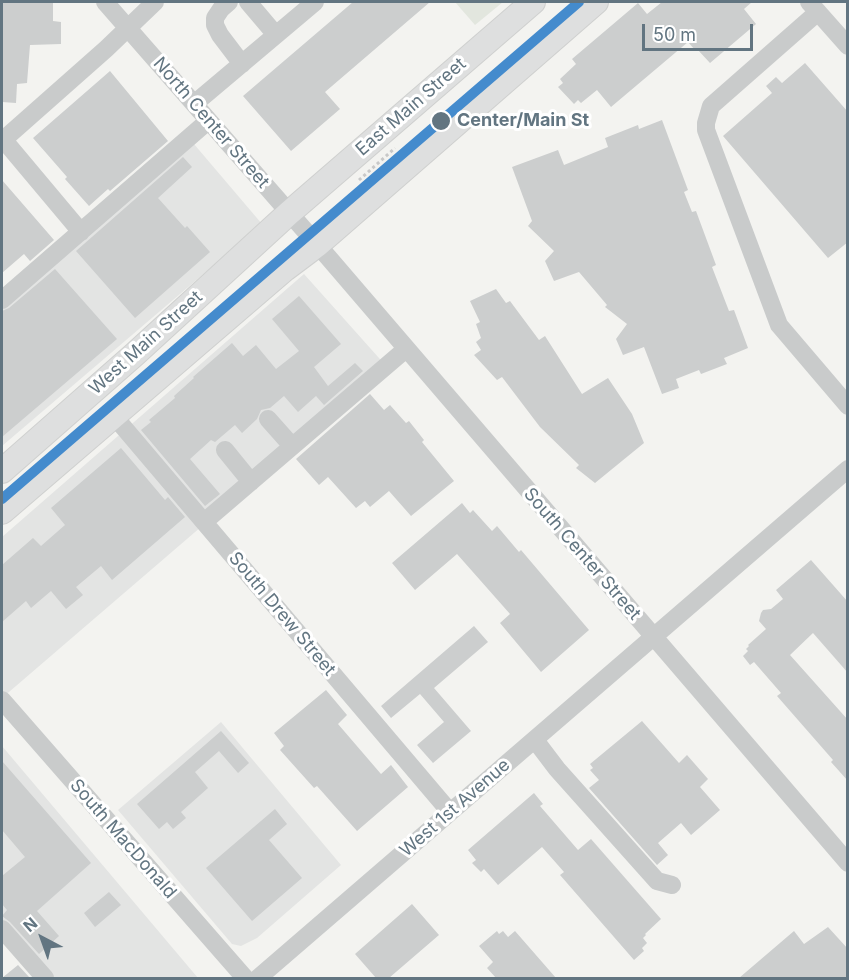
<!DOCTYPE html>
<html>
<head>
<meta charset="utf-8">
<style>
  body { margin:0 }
  #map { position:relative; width:849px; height:980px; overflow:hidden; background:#f3f3f0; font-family:Inter,sans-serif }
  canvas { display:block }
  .frame { position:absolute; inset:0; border:3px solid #627581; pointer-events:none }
  .north { position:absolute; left:12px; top:908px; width:60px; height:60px; -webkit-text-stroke:4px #fff; paint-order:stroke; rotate:319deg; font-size:16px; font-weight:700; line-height:24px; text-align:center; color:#627581 }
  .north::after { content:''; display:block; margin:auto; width:21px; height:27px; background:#627581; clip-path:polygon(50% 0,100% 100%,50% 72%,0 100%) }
  .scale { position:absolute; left:642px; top:24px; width:111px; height:27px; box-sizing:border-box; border:3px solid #627581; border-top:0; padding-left:8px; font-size:18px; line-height:21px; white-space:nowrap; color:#627581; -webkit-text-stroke:4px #fff; paint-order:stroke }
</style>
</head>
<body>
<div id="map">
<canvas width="849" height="980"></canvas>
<div class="frame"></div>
<div class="north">N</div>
<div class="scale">50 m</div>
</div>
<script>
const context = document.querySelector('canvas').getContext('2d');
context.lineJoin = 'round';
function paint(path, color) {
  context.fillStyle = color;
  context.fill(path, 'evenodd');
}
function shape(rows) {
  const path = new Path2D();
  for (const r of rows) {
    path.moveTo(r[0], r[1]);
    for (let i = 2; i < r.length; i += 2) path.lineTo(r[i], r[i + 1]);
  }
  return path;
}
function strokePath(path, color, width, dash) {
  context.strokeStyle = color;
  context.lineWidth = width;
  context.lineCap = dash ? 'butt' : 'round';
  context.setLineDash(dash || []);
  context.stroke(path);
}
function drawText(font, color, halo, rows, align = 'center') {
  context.font = font + ' Inter,sans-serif';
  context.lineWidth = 6;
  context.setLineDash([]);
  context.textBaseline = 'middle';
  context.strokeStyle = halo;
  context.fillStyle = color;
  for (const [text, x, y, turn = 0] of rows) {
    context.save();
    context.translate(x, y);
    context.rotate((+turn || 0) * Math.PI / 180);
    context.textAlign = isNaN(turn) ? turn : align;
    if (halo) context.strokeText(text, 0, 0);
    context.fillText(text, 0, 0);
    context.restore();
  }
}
paint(shape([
  [188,137,262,224,2,446,2,298],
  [304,274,387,367,2,698,2,537],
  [221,722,341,865,257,938,241,946,232,944,118,810],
  [2,746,198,978,44,978,2,929]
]), '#e3e4e3');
paint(shape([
  [455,2,503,2,475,25]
]), '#e2e6de');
paint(shape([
  [2,2,53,2,53,21,61,22,61,44,30,45,27,83,17,84,16,103,2,102],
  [353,2,430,2,325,92,340,109,291,151,243,96],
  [662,2,752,2,744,9,756,24,710,63,697,49,695,50,688,42,611,107,597,90,581,103,578,100,574,104,558,87,563,83,560,79,576,64,572,59,638,3,647,14],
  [805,63,848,112,848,242,828,258,723,136,772,93,766,86,776,77,782,83],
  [110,71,168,141,110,191,108,189,89,206,65,179,67,177,33,138],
  [662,120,688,190,684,192,692,212,696,211,716,265,712,267,729,311,734,310,748,348,724,358,727,364,701,374,699,370,676,379,679,388,662,394,644,347,623,355,616,339,627,324,605,307,607,305,579,272,554,281,545,261,554,251,528,226,532,221,512,167,558,150,564,165,608,147,605,138,638,125,639,129],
  [183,157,192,167,158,198,185,228,187,226,210,252,135,318,76,251],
  [2,180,54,240,30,261,24,254,2,273],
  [55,269,117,339,2,437,2,311,9,308],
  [496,289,506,303,510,301,539,340,545,336,582,394,608,378,632,414,644,443,595,483,576,468,579,465,540,427,502,377,497,380,474,355,481,350,476,342,481,338,476,324,480,322,470,301],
  [299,296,341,344,314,367,328,386,355,363,363,371,324,405,316,396,298,412,284,396,270,408,261,410,257,419,242,433,235,425,215,442,211,440,190,459,220,494,205,506,141,430,151,422,149,420,175,398,174,396,194,378,193,377,232,343,243,356,256,345,276,369,299,351,272,319],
  [370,394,384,410,390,405,406,423,409,421,424,440,422,442,454,481,411,516,389,491,370,507,365,501,356,508,328,477,319,485,296,459],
  [121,448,165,500,168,497,185,517,112,580,101,566,76,587,83,595,66,609,51,591,31,608,26,601,2,622,2,565,33,538,41,546,65,525,51,508],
  [462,503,470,513,473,510,492,531,497,526,519,552,521,550,589,630,541,672,500,623,510,614,457,554,415,590,392,563],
  [811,560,848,602,848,673,813,633,790,655,848,720,848,781,831,762,833,760,777,696,781,693,754,662,750,665,743,656,748,651,746,649,749,646,748,645,766,629,759,621,761,613,763,610,771,609,783,599,776,590],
  [474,626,488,642,434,688,471,731,433,763,417,745,444,722,420,694,391,718,381,706],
  [326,690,347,715,338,724,381,774,391,765,408,787,357,831,317,786,314,788,280,750,284,746,274,733],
  [642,721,679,763,687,755,708,779,700,787,720,810,691,835,681,823,658,843,668,855,657,865,589,788,599,780,590,770,593,768,590,764],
  [221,731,249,763,238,773,219,751,195,772,208,788,181,812,186,818,173,829,167,822,159,829,137,804],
  [2,761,91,863,37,911,59,936,39,954,10,922,2,916,7,910,2,904,2,876,25,857,2,830],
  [534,793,543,804,540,806,578,850,591,839,661,919,645,934,646,935,643,938,647,943,642,948,644,951,634,960,560,875,564,872,542,847,498,885,484,869,481,872,472,863,476,860,468,850],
  [275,809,287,824,269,840,302,878,252,921,206,868],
  [109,892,121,905,95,927,84,913],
  [412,904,439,935,389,978,376,978,355,954],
  [828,927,848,949,848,978,739,978,794,931,804,944],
  [497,931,499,934,503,931,508,937,515,931,556,978,496,978,487,968,493,962,479,946],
  [18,965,30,978,2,978]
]), '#cccece');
const major = shape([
  [2,471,135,354,289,213,533,2],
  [2,512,285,269,317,245,596,2]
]);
strokePath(major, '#cfd0cf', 26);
strokePath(shape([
  [359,180,395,148]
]), '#c8c8c8', 3, [3, 3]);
strokePath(shape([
  [105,2,328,257,848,863],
  [229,2,221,9,215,18,215,25,220,35,242,64],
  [248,2,276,35],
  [809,2,848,46],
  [818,12,711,106,706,123,706,130,779,325,848,406],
  [194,104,315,2],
  [3,139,81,232],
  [2,141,106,49,155,2],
  [2,300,208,121],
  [114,416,450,812],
  [268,419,292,446],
  [225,450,251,482],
  [204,522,406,349],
  [2,700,245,978],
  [535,740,557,769,657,881,672,885],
  [2,929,45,978],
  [258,978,848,469]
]), '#c9cbcb', 18);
strokePath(major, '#dedfdf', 24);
strokePath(shape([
  [2,499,579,2]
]), '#448bcd', 10);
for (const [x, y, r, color] of [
  [441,121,10,"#627581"]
]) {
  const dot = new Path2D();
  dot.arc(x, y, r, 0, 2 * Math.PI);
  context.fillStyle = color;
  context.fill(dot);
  strokePath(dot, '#fff', 2);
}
drawText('18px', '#627581', '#fff', [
  ["East Main Street",411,107,-41],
  ["North Center Street",211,123,49],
  ["West Main Street",146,343,-42],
  ["South Center Street",582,554,49],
  ["South Drew Street",282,614,50],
  ["West 1st Avenue",455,808,-41],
  ["South MacDonald",123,839,49]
]);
drawText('bold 18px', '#627581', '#fff', [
  ["Center/Main St",457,121]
], 'left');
</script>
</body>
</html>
